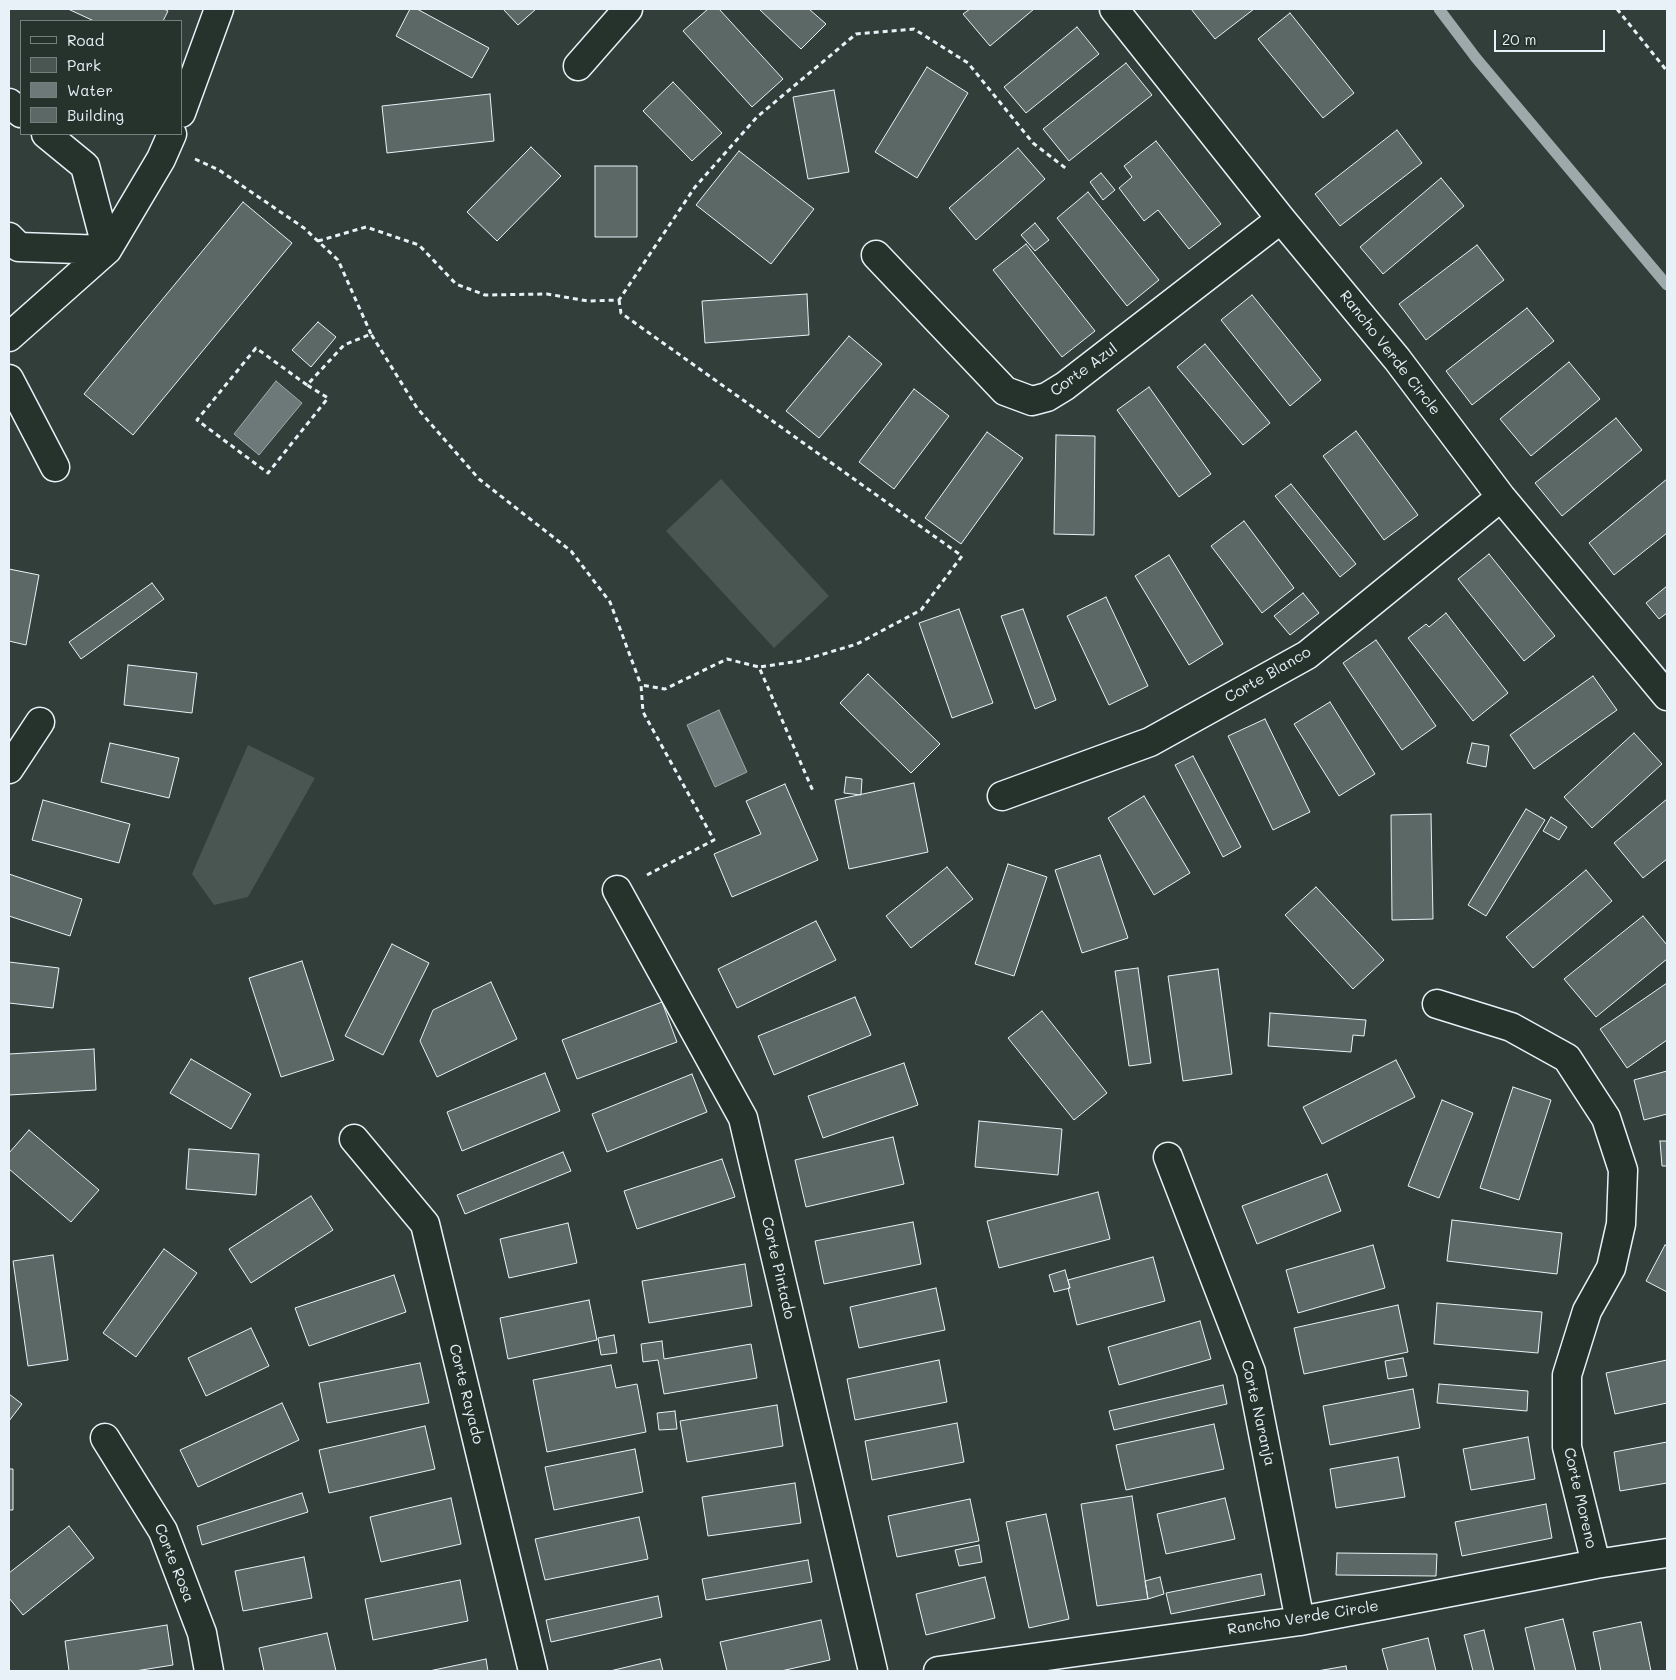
<!DOCTYPE html>
<style>
body{margin:0}
#map{position:relative;width:1676px;height:1680px;overflow:hidden;background:#323e39;font-family:Mali,sans-serif}
canvas{display:block}
.frame{position:absolute;inset:0;border:10px solid #e8f1f8;pointer-events:none}
.legend{position:absolute;left:20px;top:20px;width:162px;height:115px;box-sizing:border-box;background:#26332d;border:1px solid #747f7e;margin:0;padding:6px 9px;list-style:none;font-size:15px;color:#e8f1f8}
.legend li{display:flex;align-items:center;gap:10px;height:25px}
.legend b{width:25px;border:1px solid #747f7e}
.scale{position:absolute;left:1494px;top:30px;width:111px;height:22px;box-sizing:border-box;border:2px solid #e8f1f8;border-top:0;padding-left:6px;font-size:15px;line-height:18px;white-space:nowrap;color:#e8f1f8;-webkit-text-stroke:4px #26332d;paint-order:stroke}
</style>
<div id="map">
<canvas width="1676" height="1680"></canvas>
<div class="frame"></div>
<ul class="legend">
<li><b style="height:6px;background:#26332d"></b>Road</li>
<li><b style="height:14px;background:#495651"></b>Park</li>
<li><b style="height:14px;background:#6d7978"></b>Water</li>
<li><b style="height:14px;background:#5c6865"></b>Building</li>
</ul>
<div class="scale">20 m</div>
</div>
<script>
const c = document.querySelector('canvas').getContext('2d');
c.lineJoin = 'round';
function paint(path, color) { c.fillStyle = color; c.fill(path, 'evenodd'); }
const toPath = rows => new Path2D(rows.map(r => 'M' + r).join(''));
function strokePath(path, color, width, dash) { c.strokeStyle = color; c.lineWidth = width; c.lineCap = dash ? 'butt' : 'round'; c.setLineDash(dash || []); c.stroke(path); }
function label(font, color, halo, rows, align = 'center') {
  c.font = font + ' Mali,sans-serif'; c.lineWidth = 4; c.setLineDash([]); c.textBaseline = 'middle'; c.strokeStyle = halo; c.fillStyle = color; for (const [text, x, y, turn = 0] of rows) {
    c.save(); c.translate(x, y); c.rotate((+turn || 0) * Math.PI / 180); c.textAlign = isNaN(turn) ? turn : align; if (halo) c.strokeText(text, 0, 0); c.fillText(text, 0, 0); c.restore();
  }
}
paint(toPath([
 [721,479,829,596,774,648,666,531],
 [248,745,315,778,248,897,214,905,192,874]
]), '#495651');
const water = toPath([
 [276,381,302,403,259,455,234,434,276,381],
 [719,710,747,772,715,787,687,725,719,710]
]);
paint(water, '#6d7978');
strokePath(water, '#9ea9ab', 1);
strokePath(toPath([
 [1439,9,1476,58,1667,285]
]), '#9ea9ab', 11);
const building = toPath([
 [68,9,164,9,168,11,163,21,94,21,68,9],
 [410,9,417,9,489,48,472,78,396,36,410,9],
 [503,9,536,9,518,25,503,9],
 [708,9,719,9,783,79,752,107,683,31,708,9],
 [759,9,809,9,826,24,801,49,759,9],
 [970,9,1034,9,990,46,963,14,970,9],
 [1191,9,1254,9,1215,39,1191,9],
 [1290,13,1354,93,1323,118,1258,39,1290,13],
 [1077,27,1099,54,1026,113,1004,87,1077,27],
 [1126,63,1152,95,1069,161,1043,129,1126,63],
 [927,67,968,93,917,178,875,152,927,67],
 [673,82,722,133,692,161,643,111,673,82],
 [834,90,849,172,808,179,793,97,834,90],
 [490,94,494,141,387,153,382,106,490,94],
 [1397,130,1422,163,1340,226,1315,194,1397,130],
 [1156,141,1221,224,1189,249,1158,210,1144,221,1119,188,1132,177,1124,166,1156,141],
 [531,147,561,176,497,241,467,212,531,147],
 [1018,148,1045,179,976,240,949,208,1018,148],
 [739,151,814,209,771,264,696,205,739,151],
 [595,166,637,166,637,237,595,237,595,166],
 [1101,173,1115,190,1103,200,1090,182,1101,173],
 [1441,178,1464,206,1383,274,1360,247,1441,178],
 [1088,192,1159,280,1127,306,1057,218,1088,192],
 [243,202,292,243,133,435,84,394,243,202],
 [1035,223,1049,240,1035,251,1021,235,1035,223],
 [1026,244,1095,331,1062,357,993,270,1026,244],
 [1477,245,1504,280,1426,340,1399,304,1477,245],
 [807,294,809,335,705,343,702,301,807,294],
 [1252,295,1321,380,1290,406,1221,320,1252,295],
 [1527,308,1554,341,1472,405,1446,371,1527,308],
 [318,322,336,337,311,367,292,350,318,322],
 [849,336,882,364,819,438,786,411,849,336],
 [1205,344,1270,423,1243,445,1177,367,1205,344],
 [1569,362,1600,399,1531,456,1500,419,1569,362],
 [1149,387,1211,474,1179,497,1117,410,1149,387],
 [914,389,949,416,894,489,859,462,914,389],
 [1616,418,1642,450,1562,516,1535,483,1616,418],
 [1356,431,1418,515,1384,540,1323,456,1356,431],
 [987,432,1023,458,961,544,925,518,987,432],
 [1056,435,1095,436,1094,535,1054,534,1056,435],
 [1667,479,1667,533,1614,575,1589,543,1667,479],
 [1291,484,1356,564,1340,577,1275,496,1291,484],
 [1244,521,1294,588,1262,613,1211,546,1244,521],
 [1489,554,1555,636,1524,661,1458,579,1489,554],
 [1169,555,1223,644,1189,665,1135,576,1169,555],
 [9,569,39,575,26,645,9,641,9,569],
 [152,583,164,599,81,659,69,642,152,583],
 [1667,586,1667,613,1659,619,1646,603,1667,586],
 [1303,593,1319,613,1290,635,1274,616,1303,593],
 [1106,597,1148,686,1109,705,1067,616,1106,597],
 [959,609,993,703,952,718,919,623,959,609],
 [1023,609,1056,700,1035,709,1001,616,1023,609],
 [1446,613,1508,693,1473,721,1408,638,1426,624,1429,627,1446,613],
 [1376,640,1436,726,1402,750,1343,663,1376,640],
 [128,665,197,673,192,713,124,705,128,665],
 [868,674,940,744,911,773,840,703,868,674],
 [1593,676,1617,710,1534,769,1510,735,1593,676],
 [1330,702,1375,774,1339,796,1294,724,1330,702],
 [1265,719,1310,812,1273,830,1228,736,1265,719],
 [1634,733,1662,764,1592,828,1564,797,1634,733],
 [110,743,179,758,169,798,101,782,110,743],
 [1472,743,1489,746,1486,767,1467,763,1472,743],
 [1193,756,1241,847,1223,857,1175,765,1193,756],
 [846,777,862,779,861,795,844,793,846,777],
 [914,783,928,852,849,869,835,800,914,783],
 [785,784,818,860,732,897,714,854,761,834,746,801,785,784],
 [1144,796,1190,873,1154,895,1108,818,1144,796],
 [1667,799,1667,859,1643,878,1614,843,1667,799],
 [43,800,130,824,119,863,32,840,43,800],
 [1526,809,1545,820,1486,916,1468,905,1526,809],
 [1431,814,1433,919,1392,920,1391,815,1431,814],
 [1551,817,1567,827,1559,840,1543,831,1551,817],
 [1100,855,1128,938,1082,953,1055,870,1100,855],
 [1008,864,1047,877,1014,976,975,964,1008,864],
 [947,867,973,899,911,948,886,916,947,867],
 [1586,870,1612,901,1533,968,1506,937,1586,870],
 [9,874,82,899,70,936,9,916,9,874],
 [1316,887,1384,960,1353,989,1285,915,1316,887],
 [1643,916,1667,945,1667,959,1596,1017,1564,979,1643,916],
 [816,921,836,960,737,1008,718,969,816,921],
 [392,944,429,963,383,1055,345,1036,392,944],
 [302,961,334,1060,281,1077,249,978,302,961],
 [9,962,59,968,53,1008,9,1003,9,962],
 [1138,968,1151,1063,1129,1066,1115,971,1138,968],
 [1218,969,1232,1074,1183,1081,1168,976,1218,969],
 [491,982,517,1039,437,1077,420,1041,433,1010,491,982],
 [1667,983,1667,1040,1627,1068,1600,1029,1667,983],
 [855,997,871,1035,774,1075,758,1036,855,997],
 [662,1002,677,1042,577,1079,562,1040,662,1002],
 [1042,1011,1107,1093,1074,1120,1008,1038,1042,1011],
 [1270,1013,1366,1020,1364,1036,1353,1035,1351,1052,1268,1046,1270,1013],
 [94,1049,96,1090,9,1095,9,1054,94,1049],
 [191,1059,251,1094,231,1129,170,1093,191,1059],
 [1396,1060,1415,1097,1322,1144,1303,1107,1396,1060],
 [904,1063,918,1105,823,1138,808,1096,904,1063],
 [1667,1071,1667,1114,1644,1120,1634,1080,1667,1071],
 [545,1073,560,1111,462,1151,447,1112,545,1073],
 [692,1074,707,1112,607,1152,592,1114,692,1074],
 [1513,1087,1551,1100,1519,1200,1480,1188,1513,1087],
 [1442,1100,1473,1113,1439,1198,1408,1186,1442,1100],
 [979,1121,1062,1129,1058,1175,975,1167,979,1121],
 [29,1130,99,1190,71,1222,9,1169,9,1153,29,1130],
 [893,1137,904,1184,806,1207,795,1160,893,1137],
 [1660,1141,1667,1141,1667,1166,1662,1166,1660,1141],
 [189,1149,259,1154,256,1195,186,1189,189,1149],
 [563,1152,571,1171,465,1214,457,1195,563,1152],
 [722,1159,735,1197,637,1229,624,1191,722,1159],
 [1327,1174,1341,1211,1257,1244,1242,1206,1327,1174],
 [1098,1192,1110,1239,999,1268,987,1221,1098,1192],
 [311,1196,333,1230,251,1283,229,1249,311,1196],
 [1452,1220,1562,1233,1557,1274,1447,1261,1452,1220],
 [913,1222,921,1264,824,1284,815,1241,913,1222],
 [568,1223,577,1263,509,1278,500,1239,568,1223],
 [1373,1245,1385,1288,1298,1313,1286,1270,1373,1245],
 [1665,1245,1667,1246,1667,1292,1646,1281,1665,1245],
 [164,1249,197,1273,136,1357,103,1333,164,1249],
 [53,1255,68,1360,28,1366,13,1261,53,1255],
 [1153,1257,1165,1301,1077,1325,1068,1288,1070,1288,1068,1280,1153,1257],
 [745,1264,752,1306,649,1323,642,1281,745,1264],
 [1065,1270,1070,1288,1054,1292,1049,1275,1065,1270],
 [394,1275,406,1312,309,1346,295,1308,394,1275],
 [936,1288,945,1330,859,1348,850,1307,936,1288],
 [589,1300,597,1340,508,1359,500,1318,589,1300],
 [1437,1303,1542,1312,1538,1353,1434,1344,1437,1303],
 [1398,1305,1408,1352,1304,1374,1294,1328,1398,1305],
 [1200,1321,1211,1359,1119,1385,1108,1347,1200,1321],
 [251,1328,269,1366,206,1396,188,1358,251,1328],
 [614,1335,617,1353,601,1355,598,1338,614,1335],
 [662,1341,664,1359,751,1344,757,1378,664,1394,658,1360,643,1362,641,1344,662,1341],
 [1403,1358,1407,1376,1388,1379,1385,1361,1403,1358],
 [939,1360,947,1402,855,1420,847,1379,939,1360],
 [1667,1360,1667,1403,1615,1414,1606,1373,1667,1360],
 [420,1363,429,1403,327,1423,319,1383,420,1363],
 [611,1365,616,1388,637,1384,646,1432,547,1452,533,1380,611,1365],
 [1439,1384,1528,1391,1527,1411,1437,1403,1439,1384],
 [1223,1385,1227,1404,1114,1430,1109,1411,1223,1385],
 [1413,1389,1420,1428,1330,1445,1323,1406,1413,1389],
 [9,1394,22,1404,9,1421,9,1394],
 [282,1403,299,1440,198,1487,180,1450,282,1403],
 [777,1405,783,1446,687,1462,680,1421,777,1405],
 [675,1411,677,1429,659,1430,657,1413,675,1411],
 [957,1423,964,1462,872,1480,865,1441,957,1423],
 [1214,1424,1224,1469,1126,1490,1116,1445,1214,1424],
 [425,1426,435,1469,329,1493,319,1450,425,1426],
 [1528,1437,1535,1479,1471,1490,1463,1449,1528,1437],
 [1667,1442,1667,1483,1620,1491,1614,1452,1667,1442],
 [635,1449,643,1492,554,1510,545,1467,635,1449],
 [1398,1457,1405,1497,1336,1508,1330,1469,1398,1457],
 [9,1469,13,1469,13,1510,9,1510,9,1469],
 [795,1483,801,1523,708,1536,702,1497,795,1483],
 [302,1493,308,1512,202,1545,197,1526,302,1493],
 [1132,1496,1148,1599,1097,1606,1081,1504,1132,1496],
 [451,1498,461,1544,381,1562,370,1517,451,1498],
 [1225,1498,1235,1539,1166,1554,1157,1514,1225,1498],
 [970,1499,979,1541,897,1557,888,1516,970,1499],
 [1546,1504,1552,1538,1462,1556,1455,1522,1546,1504],
 [1046,1514,1069,1619,1029,1628,1006,1522,1046,1514],
 [639,1517,648,1559,545,1580,535,1539,639,1517],
 [69,1526,94,1558,23,1615,9,1598,9,1573,69,1526],
 [979,1545,982,1562,959,1566,955,1550,979,1545],
 [1337,1553,1437,1554,1436,1576,1336,1575,1337,1553],
 [304,1557,312,1598,243,1611,235,1571,304,1557],
 [808,1560,812,1582,706,1600,702,1579,808,1560],
 [1261,1574,1265,1595,1171,1614,1166,1593,1261,1574],
 [985,1577,995,1618,926,1635,916,1594,985,1577],
 [1160,1577,1164,1594,1148,1599,1145,1581,1160,1577],
 [460,1580,468,1621,373,1640,365,1599,460,1580],
 [658,1596,662,1617,551,1642,546,1620,658,1596],
 [1563,1619,1576,1671,1535,1671,1525,1628,1563,1619],
 [821,1620,830,1660,781,1671,727,1671,720,1642,821,1620],
 [1641,1622,1651,1671,1601,1671,1593,1632,1641,1622],
 [167,1625,173,1665,135,1671,69,1671,65,1641,167,1625],
 [1484,1630,1494,1671,1473,1671,1464,1635,1484,1630],
 [327,1633,336,1671,264,1671,259,1648,327,1633],
 [1428,1638,1436,1671,1388,1671,1382,1649,1428,1638],
 [486,1659,488,1671,429,1671,486,1659],
 [660,1659,663,1671,610,1671,660,1659],
 [1346,1666,1347,1671,1317,1671,1346,1666]
]);
paint(building, '#5c6865');
strokePath(building, '#e8f1f8', 1);
const minor = toPath([
 [1114,9,1281,219,1397,359,1501,497,1667,696],
 [578,66,628,9],
 [9,103,21,113],
 [181,113,219,9],
 [9,237,19,247,107,250,85,166,46,134],
 [876,255,1005,391,1032,401,1047,397,1065,386,1281,219],
 [9,337,107,250,161,159,172,134],
 [9,379,55,467],
 [9,769,40,722],
 [1002,796,1150,742,1307,655,1501,497],
 [617,890,743,1118,873,1671],
 [1437,1004,1511,1027,1567,1058,1606,1118,1623,1170,1621,1224,1611,1268,1587,1311,1567,1375,1567,1447,1596,1564],
 [354,1139,425,1224,533,1671],
 [1168,1157,1251,1372,1300,1621],
 [105,1438,163,1531,202,1633,209,1671],
 [938,1671,1300,1621,1596,1564,1667,1553]
]);
strokePath(minor, '#e8f1f8', 31);
strokePath(toPath([
 [1617,9,1667,71],
 [195,159,219,170,304,228,338,260,371,334],
 [318,241,366,227,419,245,456,284,485,295,547,294,588,301,619,300,695,187,757,117,856,34,914,29,968,63,1033,143,1068,170],
 [619,300,621,313,962,556,921,610,857,644,800,661,759,667],
 [307,385,256,348,197,420,268,473,328,398,307,385,344,345,371,334,417,408,479,479,571,551,610,602,641,685],
 [647,875,714,840,643,712,641,685,665,689,727,659,759,667,813,791]
]), '#e8f1f8', 3, [5, 4]);
strokePath(minor, '#26332d', 28);
label('15px', '#e8f1f8', '#26332d', [
 ["Rancho Verde Circle",1390,353,52],
 ["Corte Azul",1084,370,-36],
 ["Corte Blanco",1268,675,-30],
 ["Corte Pintado",778,1268,77],
 ["Corte Rayado",466,1394,76],
 ["Corte Naranja",1258,1413,77],
 ["Corte Moreno",1580,1498,77],
 ["Corte Rosa",174,1563,68],
 ["Rancho Verde Circle",1303,1618,-9]
]);
</script>
